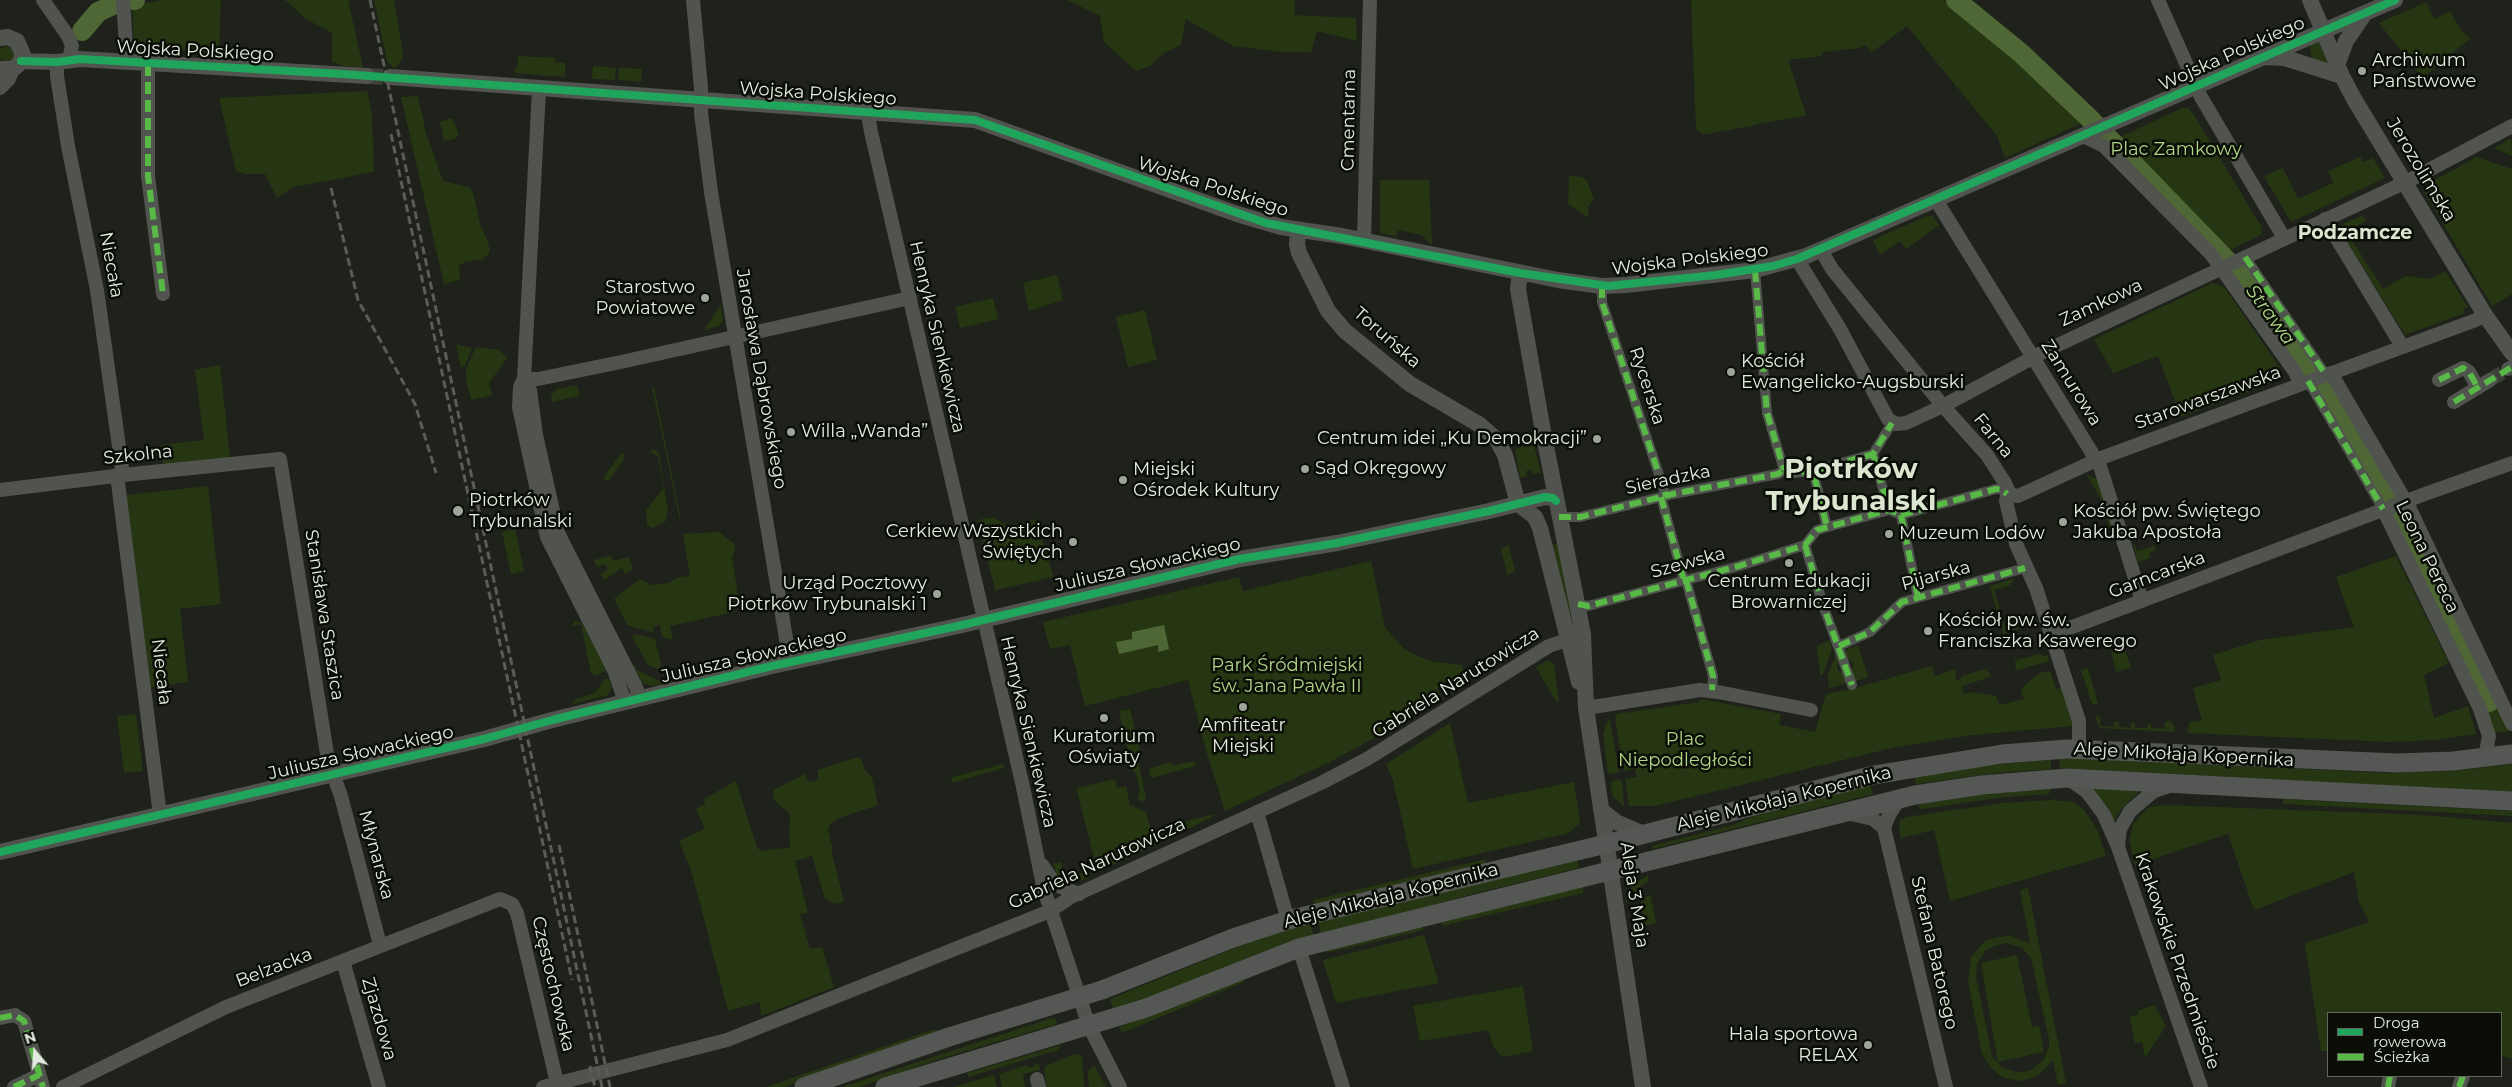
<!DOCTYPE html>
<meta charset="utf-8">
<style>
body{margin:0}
#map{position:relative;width:2512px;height:1087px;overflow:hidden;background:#1e221a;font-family:Montserrat,sans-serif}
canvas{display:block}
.legend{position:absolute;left:2327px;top:1012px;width:175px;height:65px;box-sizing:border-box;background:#0a0e07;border:1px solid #62665e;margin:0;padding:6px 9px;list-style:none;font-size:15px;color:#e5ebe0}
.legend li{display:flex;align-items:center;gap:10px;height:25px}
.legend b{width:25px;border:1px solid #62665e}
.north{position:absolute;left:10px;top:1027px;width:50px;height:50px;-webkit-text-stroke:4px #0a0e07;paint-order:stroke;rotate:342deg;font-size:14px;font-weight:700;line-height:20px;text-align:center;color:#e5ebe0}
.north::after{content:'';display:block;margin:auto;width:18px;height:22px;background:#e5ebe0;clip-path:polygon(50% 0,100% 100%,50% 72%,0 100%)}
</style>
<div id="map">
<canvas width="2512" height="1087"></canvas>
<ul class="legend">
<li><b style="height:6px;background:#20a55d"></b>Droga rowerowa</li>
<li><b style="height:6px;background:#58b947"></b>Ścieżka</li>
</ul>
<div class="north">N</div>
</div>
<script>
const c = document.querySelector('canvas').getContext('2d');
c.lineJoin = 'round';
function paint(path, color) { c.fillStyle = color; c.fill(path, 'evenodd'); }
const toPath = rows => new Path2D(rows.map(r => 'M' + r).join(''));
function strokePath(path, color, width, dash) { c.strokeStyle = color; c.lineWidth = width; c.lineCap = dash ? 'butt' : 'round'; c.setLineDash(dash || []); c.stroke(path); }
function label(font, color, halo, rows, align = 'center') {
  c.font = font + ' Montserrat,sans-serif'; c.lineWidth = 5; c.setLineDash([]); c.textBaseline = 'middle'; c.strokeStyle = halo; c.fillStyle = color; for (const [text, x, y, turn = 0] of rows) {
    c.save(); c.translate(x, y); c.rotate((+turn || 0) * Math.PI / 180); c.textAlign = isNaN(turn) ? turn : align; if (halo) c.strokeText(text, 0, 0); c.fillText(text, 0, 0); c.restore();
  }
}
paint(toPath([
 [162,0,221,0,219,53,134,48,132,6],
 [285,0,348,0,363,67,343,66,332,62,332,33,306,19],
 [374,0,394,0,403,53,402,60,394,69,387,61],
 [1067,0,1295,0,1294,15,1356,18,1357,41,1317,31,1311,52,1282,52,1233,46,1186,19,1181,45,1164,53,1150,66,1136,71,1104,42,1100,16],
 [1691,0,1944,0,2014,51,2083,115,2080,124,2005,158,1997,136,1907,26,1872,52,1865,45,1860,48,1822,52,1822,56,1788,60,1806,115,1703,135,1696,129],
 [2426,2,2434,19,2450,11,2462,32,2471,38,2422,78,2379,23],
 [2319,42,2327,61,2326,63,2312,61,2310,44],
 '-1 54a8 8 0 1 1 16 0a8 8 0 1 1-16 0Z',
 [518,56,555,58,555,62,565,63,565,77,515,73,514,69,518,66],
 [593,66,616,68,615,80,592,79],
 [619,68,642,69,641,82,618,80],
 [367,91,372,113,374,172,294,187,277,198,265,174,246,174,236,171,219,98],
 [418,96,426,133,443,181,469,187,473,192,480,224,488,242,490,252,482,260,466,261,459,266,460,280,444,284,401,97],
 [2182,108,2188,108,2194,115,2261,226,2262,234,2228,251,2116,139],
 [452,118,459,134,455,139,444,141,440,122],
 [2511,138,2512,156,2494,148],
 [2360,157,2364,162,2373,158,2385,178,2291,222,2264,176,2283,168,2298,199,2333,183,2328,171],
 [2477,157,2512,169,2512,294,2492,306,2423,190,2427,184],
 [1569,176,1582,177,1587,181,1594,199,1588,207,1589,218,1568,204],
 [1380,180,1429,180,1432,244,1429,243,1422,235,1398,230,1396,236,1380,233],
 [2363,215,2366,221,2346,231,2383,289,2406,276,2430,279,2445,271,2468,307,2463,309,2465,313,2405,335,2340,230,2341,225],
 [1927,216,1933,216,1939,225,1906,249,1900,241,1880,255,1873,240],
 [1057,275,1063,300,1029,311,1023,283],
 [2213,283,2225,288,2280,368,2282,379,2181,417,2158,356,2113,373,2094,339],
 [993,298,998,319,960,328,955,307],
 [721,305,723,320,719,326,704,330],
 [1145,310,1157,360,1128,367,1116,317],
 [456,344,472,348,464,367,461,367],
 [476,347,499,350,507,358,489,383,492,395,471,400,466,378,466,369],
 [220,365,230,457,163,466,161,445,204,440,195,370],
 [577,385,580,396,552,402,551,396,556,389],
 [654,387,680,514,680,520,652,388],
 [1531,444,1534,446,1541,473,1533,474,1532,470,1526,471,1527,476,1520,478,1515,449],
 [654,449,659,453,668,512,665,522,653,528,647,525,646,510,664,488,658,457,650,451],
 [622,452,625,457,609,481,605,480,604,477],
 [2086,474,2099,480,2113,526,2109,527,2102,501],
 [208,486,221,604,180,609,188,682,151,687,126,495],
 [2406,511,2511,731,2494,733,2391,518,2395,516,2485,704,2493,701,2415,540,2403,513],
 [993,517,1007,526,1035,519,1054,577,995,590,978,520],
 [515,529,524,571,511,574,502,532],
 [719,532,734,544,735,549,732,558,739,602,733,604,734,612,670,626,673,640,662,637,660,625,653,627,654,633,627,625,614,599,640,579,651,585,669,583,679,577,690,576,683,534],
 [1558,543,1574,613,1567,615,1552,545],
 [2134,543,2137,551,2153,546,2152,543,2156,550,2149,553,2150,558,2138,562,2133,544],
 [1509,546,1515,572,1507,574,1501,548],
 [611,556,613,561,629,557,633,569,625,574,622,568,604,580,601,574,608,569,605,564,597,567,594,560],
 [2396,556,2449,663,2424,675,2434,718,2468,706,2476,734,2436,740,2391,742,2187,733,2190,722,2202,721,2193,688,2221,680,2213,655,2260,640,2354,627,2336,577],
 [1371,561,1385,627,1402,647,1417,656,1435,662,1462,665,1464,674,1437,688,1441,696,1385,732,1332,761,1225,811,1205,747,1188,680,1085,706,1070,645,1050,649,1043,622,1239,577,1243,591],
 [2015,578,2009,586,1994,590,2006,630,2018,627,2019,629,2003,634,1990,586],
 [575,621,582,623,607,670,596,676,591,673,581,624,572,626],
 [634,634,655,639,662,668,661,671,647,664,632,636],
 [1830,640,1832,649,1823,674,1820,675,1817,646],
 [1858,645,1868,677,1854,682,1851,673,1854,663,1845,657,1844,651],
 [2124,647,2131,668,2116,672,2111,652],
 [1836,654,1838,660,1837,669,1845,675,1848,683,1829,688,1828,674],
 [2040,654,2043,656,2048,655,2049,661,2018,670,2015,669,2016,663,2013,661],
 [1548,660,1554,664,1559,703,1556,701,1536,667],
 [634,665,637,670,665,684,652,686,643,683,632,666],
 [1932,666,1935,676,1955,669,1956,681,1961,679,1962,676,1989,668,1987,671,1990,673,1990,677,1962,686,1964,694,1973,692,1996,696,1999,705,2024,699,2021,691,2023,687,2040,673,2050,671,2056,689,2061,688,2073,719,2072,726,1973,735,1896,747,1655,806,1629,806,1625,779,1637,777,1635,769,1624,771,1615,718,1617,714,1699,702,1701,699,1781,714,1779,725,1815,732,1826,694,1852,689],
 [2088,668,2098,704,2092,704,2081,670],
 [609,678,612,688,608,695,573,704,575,699,595,693,604,680],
 [1130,709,1141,754,1137,755,1146,798,1142,802,1137,798,1140,792,1136,773,1132,770,1119,711],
 [136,714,143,771,124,773,117,716],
 [2095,715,2100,717,2100,726,2114,727,2114,722,2119,722,2119,727,2131,728,2131,723,2135,723,2135,728,2147,728,2148,724,2151,724,2151,728,2165,729,2165,722,2169,721,2174,725,2175,732,2099,728],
 [1610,719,1619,772,1610,774,1608,773,1603,734,1606,723],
 [1450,723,1468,803,1574,782,1580,823,1569,833,1413,869,1393,780,1386,764],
 [858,757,861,758,865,770,872,777,878,805,839,818,830,824,828,830,832,846,832,853,844,902,835,904,825,899,812,856,795,861,808,913,800,914,810,949,822,947,834,987,761,1016,760,1002,728,1011,692,873,679,841,705,829,696,809,705,804,704,799,736,781,757,848,762,851,791,847,789,839,790,814,774,800,773,790,805,774,808,782,815,781,818,778,818,770],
 [2059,759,2094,759,2384,773,2456,771,2512,764,2512,792,2060,768],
 [2051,760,2051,769,1997,773,1916,784,1914,776,1977,766],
 [1194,761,1196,766,1151,778,1149,769,1171,762,1173,766],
 [1003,764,1004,768,951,783,952,777],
 [1115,779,1117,788,1126,786,1130,805,1146,812,1156,845,1098,872,1076,788],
 [1618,779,1622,782,1624,806,1613,797,1610,782],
 [1870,785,1873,794,1653,849,1652,846,1733,825,1765,811],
 [2090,788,2141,790,2122,808,2114,821],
 [2051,789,2049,794,2005,797,1921,809,1919,807,1919,804,1985,794],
 [2283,799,2512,811,2512,816,2283,804],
 [2052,800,2073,802,2084,810,2097,829,2106,856,1950,901,1934,830,1901,838,1899,829,1900,820,1906,817,2003,803],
 [2165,805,2425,815,2512,823,2512,1059,2501,1056,2501,1013,2328,1013,2328,1051,2321,1051,2305,943,2369,922,2359,902,2354,872,2254,910,2228,834,2135,865,2129,840,2133,824,2149,807],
 [1219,813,1165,841,1162,831,1164,827],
 [1577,858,1579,868,1472,894,1321,936,1318,920],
 [1487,859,1484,864,1314,906,1313,900],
 [1061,862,1065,877,1083,873,1089,874,1090,877,1077,882,1066,881,1057,875,1053,864],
 [1648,875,1648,881,1637,891,1632,900,1626,902,1628,892,1635,883],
 [1583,887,1583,893,1442,926,1441,920],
 [2028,888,2066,1083,2058,1085,2053,1060,2036,1077,2020,1081,2004,1078,1991,1068,1982,1054,1968,980,1971,957,1986,940,2009,935,2030,944,2020,890],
 [2006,943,2021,947,2031,958,2049,1039,2049,1047,2043,1061,2031,1070,2024,1072,2016,1072,2002,1067,1992,1056,1976,977,1977,964,1985,951,1992,947],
 [1650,894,1656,923,1643,926,1641,902],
 [1310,921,1314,937,1114,1011,1110,999,1254,940],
 [1422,925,1424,930,1326,953,1325,948],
 [1424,935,1439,983,1336,1003,1323,960],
 [2017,955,2032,1027,2039,1026,2044,1052,1998,1062,1981,963],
 [1242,977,1244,982,1122,1033,1119,1027],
 [1523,986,1533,1051,1502,1057,1493,1046,1488,1030,1420,1041,1413,1006],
 [2154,1005,2166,1026,2145,1058,2142,1042,2135,1043,2130,1016,2138,1015,2138,1011],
 [1055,1017,1057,1024,939,1059,860,1087,842,1087],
 [932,1030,941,1030,784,1087,766,1087],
 [1061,1045,1058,1050,968,1077,967,1073],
 [1075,1054,1082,1056,1084,1087,1047,1087,1044,1071,1046,1066],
 [1034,1063,1039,1065,1040,1070,1023,1074,1025,1087,1002,1087,999,1074,1027,1065,1028,1068,1035,1066],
 [1094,1065,1106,1087,1089,1087,1088,1072],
 [994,1075,997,1087,953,1087,970,1082]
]), '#263613');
paint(toPath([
 [1164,625,1169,649,1158,652,1158,645,1119,654,1116,642,1132,639,1132,632]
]), '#4f6735');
strokePath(toPath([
 [133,0,135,0],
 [1956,0,2022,54,2088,117,2239,273,2330,397,2387,494,2489,702],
 [82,31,98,12,113,5]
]), '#4f6735', 20);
strokePath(toPath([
 [2490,380,2508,369]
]), '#3c4038', 14, [14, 7]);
strokePath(toPath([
 [367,76,390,77]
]), '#3c4038', 16, [16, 8]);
strokePath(toPath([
 [2245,257,2326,375],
 [1755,270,1767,413,1784,470],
 [1602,286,1602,302,1666,496],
 [2308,381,2383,509],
 [1873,454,1889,510],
 [1784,470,1793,473,1813,471,1827,527],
 [1813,471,1873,454,1892,423],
 [1661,497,1684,581],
 [1901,515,1996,489,2001,489,2007,494],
 [1901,515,1918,597],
 [1559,517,1580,517,1673,494,1778,474,1784,470],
 [1805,545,1823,605,1852,685],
 [1805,545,1817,530,1889,510,1901,515],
 [1686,580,1713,676,1712,690],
 [1578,604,1588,606,1739,566,1805,545],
 [1839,646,1870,632,1902,602,2025,568]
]), '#51544e', 10);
strokePath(toPath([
 [43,0,68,36,72,46,70,55],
 [123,0,127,62],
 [693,0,701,88,701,113,711,192,790,662],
 [2158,0,2201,97,2284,238],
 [57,62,57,76,68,146,97,290,123,475],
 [148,64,148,176,163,294],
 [0,88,9,79,13,69],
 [539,89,524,379,520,387,519,407,547,537,614,670,625,702],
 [873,113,869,120,871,132,1023,787,1044,890,1089,1026,1120,1087],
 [2083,136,2104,146,2211,254,2295,372,2301,384],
 [1936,200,2100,466,2142,601],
 [2325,219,2402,346],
 [1364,241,1370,0],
 [1797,259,1840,329,1888,419,1896,424,1906,423,1943,406,1832,269,1821,250],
 [2508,369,2512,367],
 [2331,373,2409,507,2512,724],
 [524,379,538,379,621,362,910,298],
 [524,379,530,390,536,435,558,533,636,687,640,699],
 [2439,380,2463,368,2469,372,2478,388],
 [2454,402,2490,380],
 [117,475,160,815],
 [0,490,123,475,280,459,328,760,341,796,380,945],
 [2007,494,2018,496,2101,458,2476,320,2485,315],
 [2383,509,2480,709,2489,736,2485,758],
 [2051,635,2425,494,2512,463],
 [1586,708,1700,690,1718,692,1811,710],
 [2079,749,2079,721,2036,588,2016,544,2006,501,2008,490,2005,483,1987,455,1943,406,2045,351,2406,182,2512,126],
 [2067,778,2086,791,2094,801,2104,815,2118,847,2201,1087],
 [1900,798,1889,815,1884,828,1946,1087],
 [1257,812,1288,920],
 [1846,813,1873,819,1884,828],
 [2118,846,2120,829,2130,811,2154,791,2169,786],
 [1042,865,1056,885,1079,894],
 [1299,948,1343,1087],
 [343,961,379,1087],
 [0,1018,15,1015,24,1021,43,1087],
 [1037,1079,1039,1087],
 [14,1087,39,1075],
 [63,1087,226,1007,500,899,512,904,517,913,557,1083],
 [543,1087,727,1040,1050,911,1071,897,1321,783,1367,759,1549,646,1578,636],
 [2388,1087,2390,1076],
 [2459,1087,2463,1076]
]), '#51544e', 14);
strokePath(toPath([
 [2310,0,2342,76,2354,99,2485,315,2512,353],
 [0,38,8,37,17,41,23,55,19,64,13,69,0,69],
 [2265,57,2285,58,2342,76],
 [21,61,57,62,80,59,367,76],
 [2337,65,2346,41,2365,13],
 [390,77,975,120,1237,214,1281,227,1342,236,1558,280,1602,286,1626,285,1755,270,1806,256,2395,0],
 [1298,230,1297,244,1299,253,1328,311,1345,331,1410,384,1480,425,1497,440,1505,455,1518,504,1535,517,1540,528,1579,682],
 [1520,273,1518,289,1542,426,1583,634,1586,708,1643,1087],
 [1601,810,1616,822,1644,834],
 [0,852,484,739,552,720,772,666,958,626,1240,559,1337,543,1489,511,1545,497,1553,498,1556,501]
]), '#51544e', 16);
strokePath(toPath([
 [804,1087,952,1036,1102,990,1233,938,1288,920,1606,844,1874,775,2002,754,2067,749,2397,763,2453,761,2512,754],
 [885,1087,1146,1008,1299,948,1915,795,1982,785,2067,778,2512,801]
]), '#555755', 19);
strokePath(toPath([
 [370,0,602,1087],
 [391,134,572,980],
 [331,188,358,300,415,404,436,473],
 [559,845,610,1087],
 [590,1066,595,1087]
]), '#5a5d56', 3, [8, 4]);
strokePath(toPath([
 [148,64,148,176,163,294],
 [2245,257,2326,375],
 [1755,270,1767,413,1784,470],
 [1602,286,1602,302,1666,496],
 [2439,380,2463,368,2469,372,2478,388],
 [2308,381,2383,509],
 [2454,402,2512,367],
 [1873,454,1889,510],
 [1784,470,1793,473,1813,471,1827,527],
 [1813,471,1873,454,1892,423],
 [1661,497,1684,581],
 [1901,515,1996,489,2001,489,2007,494],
 [1901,515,1918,597],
 [1559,517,1580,517,1673,494,1778,474,1784,470],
 [1805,545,1823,605,1852,685],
 [1805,545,1817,530,1889,510,1901,515],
 [1686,580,1713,676,1712,690],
 [1578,604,1588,606,1739,566,1805,545],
 [1839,646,1870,632,1902,602,2025,568],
 [0,1018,15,1015,24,1021,43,1087],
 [14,1087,39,1075],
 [2388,1087,2390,1076],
 [2459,1087,2463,1076]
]), '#58b947', 6, [12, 6]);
strokePath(toPath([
 [21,61,57,62,80,59,342,74,975,120,1266,223,1520,273,1608,286,1716,275,1773,266,1797,259,2395,0],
 [0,852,484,739,552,720,772,666,958,626,1240,559,1337,543,1489,511,1545,497,1553,498,1556,501]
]), '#20a55d', 8);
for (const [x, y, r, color] of [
 [2362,71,5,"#9fa59b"],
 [705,298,5,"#9fa59b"],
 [1731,372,5,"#9fa59b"],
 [791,432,5,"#9fa59b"],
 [1597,439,5,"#9fa59b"],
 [1305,469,5,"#9fa59b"],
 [1123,480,5,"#9fa59b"],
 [458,511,6,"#9fa59b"],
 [2063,522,5,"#9fa59b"],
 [1889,534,5,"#9fa59b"],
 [1073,542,5,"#9fa59b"],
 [1789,563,5,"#9fa59b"],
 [937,594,5,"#9fa59b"],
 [1928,631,5,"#9fa59b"],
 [1243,707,5,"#9fa59b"],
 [1104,718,5,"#9fa59b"],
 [1868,1045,5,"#9fa59b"]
]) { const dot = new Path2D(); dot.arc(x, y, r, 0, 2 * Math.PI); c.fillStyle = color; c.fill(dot); strokePath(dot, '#0a0e07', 2); }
label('18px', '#e5ebe0', '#0a0e07', [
 ["Wojska Polskiego",195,51,3],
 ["Wojska Polskiego",2232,54,-24],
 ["Wojska Polskiego",818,94,4],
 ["Cmentarna",1349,120,-89],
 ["Jerozolimska",2421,170,59],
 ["Wojska Polskiego",1213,187,18],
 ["Wojska Polskiego",1690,260,-7],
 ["Niecała",111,265,80],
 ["Zamkowa",2101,303,-25],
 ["Henryka Sienkiewicza",937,337,77],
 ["Toruńska",1387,338,41],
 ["Jarosława Dąbrowskiego",761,379,80],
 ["Zamurowa",2071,383,58],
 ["Rycerska",1647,386,72],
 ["Starowarszawska",2208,398,-20],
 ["Farna",1993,436,51],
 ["Szkolna",138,455,-6],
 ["Sieradzka",1668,480,-12],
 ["Leona Pereca",2427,557,64],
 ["Szewska",1688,563,-15],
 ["Juliusza Słowackiego",1148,565,-13],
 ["Garncarska",2157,575,-21],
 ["Pijarska",1936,576,-15],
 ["Stanisława Staszica",324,615,81],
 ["Juliusza Słowackiego",754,656,-13],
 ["Niecała",161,672,83],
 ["Gabriela Narutowicza",1456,683,-32],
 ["Henryka Sienkiewicza",1028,732,77],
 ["Juliusza Słowackiego",361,753,-13],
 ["Aleje Mikołaja Kopernika",2184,755,3],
 ["Aleje Mikołaja Kopernika",1784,799,-14],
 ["Młynarska",376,855,75],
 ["Gabriela Narutowicza",1097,864,-25],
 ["Aleja 3 Maja",1634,895,81],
 ["Aleje Mikołaja Kopernika",1391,896,-14],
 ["Stefana Batorego",1934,953,77],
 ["Krakowskie Przedmieście",2177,961,71],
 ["Belzacka",274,968,-21],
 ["Częstochowska",553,984,77],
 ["Zjazdowa",379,1019,74]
]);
label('18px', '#e5ebe0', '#0a0e07', [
 ["Archiwum",2372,61],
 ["Państwowe",2372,82],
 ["Starostwo",695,288,"right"],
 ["Powiatowe",695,309,"right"],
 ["Kościół",1741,362],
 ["Ewangelicko-Augsburski",1741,383],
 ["Willa „Wanda”",801,432],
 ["Centrum idei „Ku Demokracji”",1587,439,"right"],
 ["Sąd Okręgowy",1315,469],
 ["Miejski",1133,470],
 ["Ośrodek Kultury",1133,491],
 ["Piotrków",469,501],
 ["Trybunalski",469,522],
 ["Kościół pw. Świętego",2073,512],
 ["Jakuba Apostoła",2073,533],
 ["Cerkiew Wszystkich",1063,532,"right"],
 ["Świętych",1063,553,"right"],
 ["Muzeum Lodów",1899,534],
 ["Centrum Edukacji",1789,582,"center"],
 ["Browarniczej",1789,603,"center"],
 ["Urząd Pocztowy",927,584,"right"],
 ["Piotrków Trybunalski 1",927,605,"right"],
 ["Kościół pw. św.",1938,621],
 ["Franciszka Ksawerego",1938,642],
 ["Amfiteatr",1243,726,"center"],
 ["Miejski",1243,747,"center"],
 ["Kuratorium",1104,737,"center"],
 ["Oświaty",1104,758,"center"],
 ["Hala sportowa",1858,1035,"right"],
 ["RELAX",1858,1056,"right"]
], 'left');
label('18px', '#b0d787', '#0a0e07', [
 ["Plac Zamkowy",2176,150],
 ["Park Śródmiejski",1287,666],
 ["św. Jana Pawła II",1287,687],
 ["Plac",1685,740],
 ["Niepodległości",1685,761]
]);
label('bold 19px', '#dae6d0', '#0a0e07', [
 ["Podzamcze",2355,233]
]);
label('italic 19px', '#b2d989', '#0a0e07', [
 ["Strawa",2270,315,54]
]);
label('bold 28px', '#dae6d0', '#0a0e07', [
 ["Piotrków",1851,470],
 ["Trybunalski",1851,502]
]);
</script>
